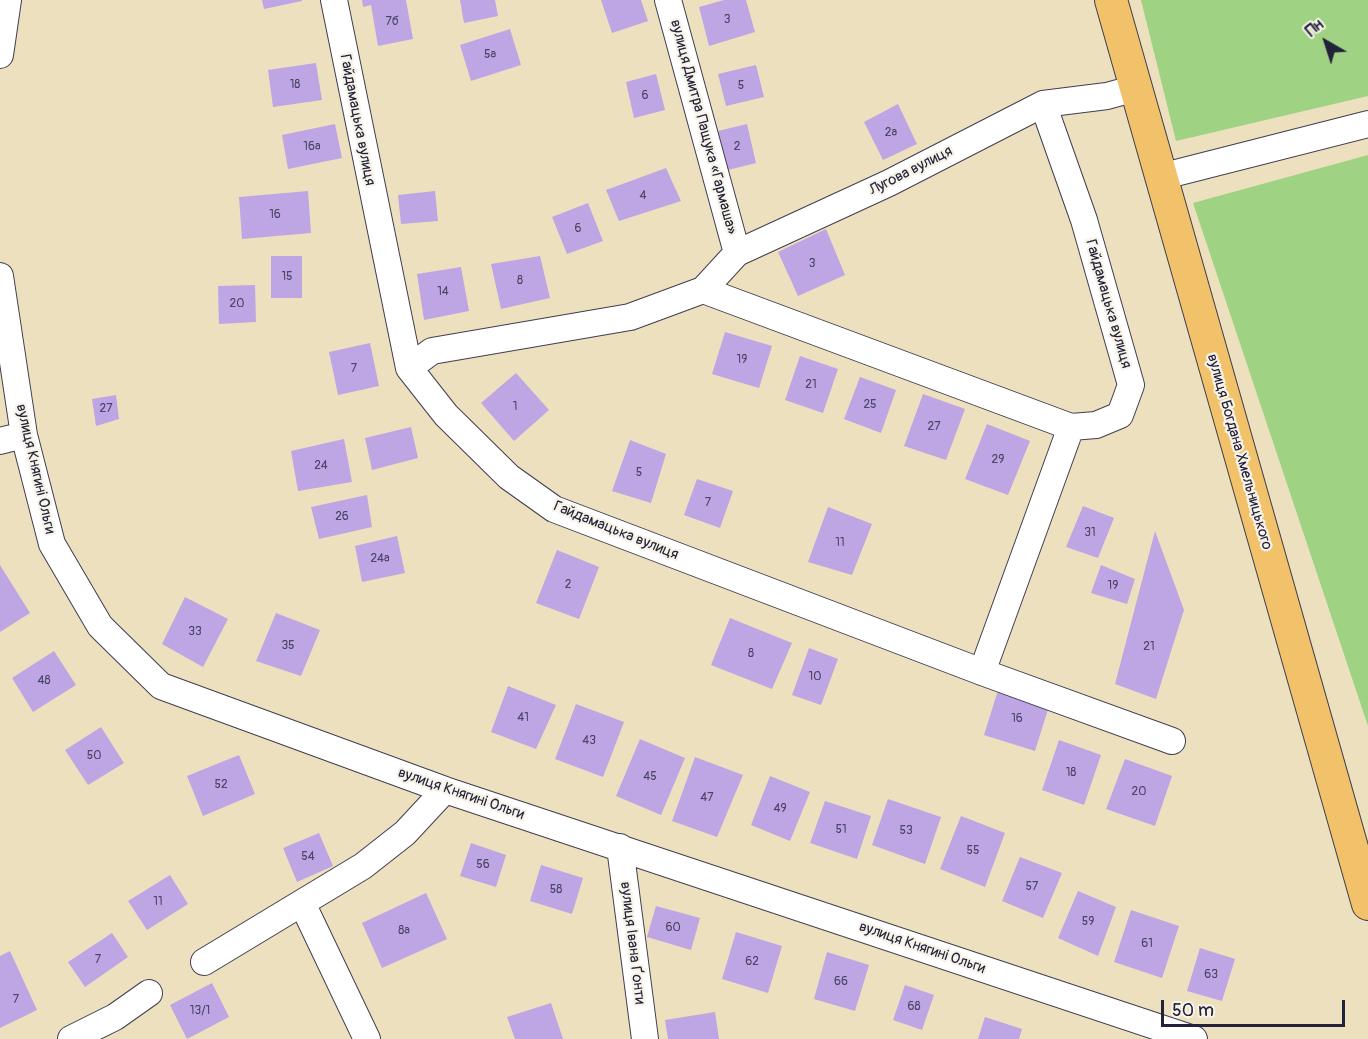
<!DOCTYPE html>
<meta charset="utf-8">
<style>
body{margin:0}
#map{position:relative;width:1368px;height:1039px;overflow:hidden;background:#ede0bf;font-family:Pangolin,sans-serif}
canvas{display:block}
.north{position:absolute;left:1296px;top:12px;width:60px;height:60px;-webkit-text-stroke:4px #f7f3e8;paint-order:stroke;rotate:321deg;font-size:16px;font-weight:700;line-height:24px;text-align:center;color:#22223b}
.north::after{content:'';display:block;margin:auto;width:21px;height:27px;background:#22223b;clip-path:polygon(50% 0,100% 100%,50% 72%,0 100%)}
.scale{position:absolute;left:1161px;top:1000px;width:184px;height:27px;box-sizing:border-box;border:3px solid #22223b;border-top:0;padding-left:8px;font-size:18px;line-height:21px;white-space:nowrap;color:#22223b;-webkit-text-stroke:4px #f7f3e8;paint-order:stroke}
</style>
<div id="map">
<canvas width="1368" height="1039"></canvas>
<div class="north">Пн</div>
<div class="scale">50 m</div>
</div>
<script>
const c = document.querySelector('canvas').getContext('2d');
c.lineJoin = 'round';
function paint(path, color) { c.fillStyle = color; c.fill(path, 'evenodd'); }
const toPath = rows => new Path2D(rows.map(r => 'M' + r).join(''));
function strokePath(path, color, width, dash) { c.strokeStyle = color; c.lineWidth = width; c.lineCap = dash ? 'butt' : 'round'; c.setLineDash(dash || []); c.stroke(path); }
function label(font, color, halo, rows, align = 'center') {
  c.font = font + ' Pangolin,sans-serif'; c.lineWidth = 4.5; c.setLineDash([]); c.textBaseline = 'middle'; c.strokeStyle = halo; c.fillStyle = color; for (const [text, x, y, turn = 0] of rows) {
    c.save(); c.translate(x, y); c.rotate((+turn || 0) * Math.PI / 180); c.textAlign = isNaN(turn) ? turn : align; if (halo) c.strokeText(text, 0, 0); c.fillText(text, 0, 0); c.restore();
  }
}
paint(toPath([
 [1141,0,1368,0,1368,96,1176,141],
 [1368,155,1368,726,1193,203]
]), '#9fd282');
paint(toPath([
 [262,0,302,0,302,1,264,9],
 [362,0,406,0,413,39,378,46,371,5,363,7],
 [460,0,495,0,498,16,464,23],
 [601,0,641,0,648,21,612,33],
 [724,0,746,0,755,32,709,46,699,7],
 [510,29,521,65,471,81,460,45],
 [316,63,322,100,273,107,268,70],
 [756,65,764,97,726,106,718,74],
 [656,74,665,110,634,118,626,82],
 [898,104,917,144,883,160,864,122],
 [335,124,342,158,288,169,282,135],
 [747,124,756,163,728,170,718,131],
 [666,168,681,201,619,221,606,190],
 [308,191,311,233,242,239,239,197],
 [435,191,438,221,401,224,398,195],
 [588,203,603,241,567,254,552,217],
 [826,229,845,275,798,296,778,252],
 [271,256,302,256,302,298,271,298],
 [540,256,550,298,501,309,491,264],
 [461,267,469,311,424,320,417,274],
 [255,285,256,322,219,324,218,286],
 [725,332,772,346,759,388,712,374],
 [370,343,379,386,338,395,329,352],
 [800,356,838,369,823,413,785,400],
 [516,373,549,410,514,441,481,403],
 [860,377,896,390,881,433,844,419],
 [923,394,965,409,946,460,904,446],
 [116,395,119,419,96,426,92,399],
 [987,424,1030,441,1008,495,965,479],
 [411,427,418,458,372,470,365,438],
 [344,439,352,482,298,491,291,451],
 [630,440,666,454,651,503,612,491],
 [697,479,733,491,720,528,684,515],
 [367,495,372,527,319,539,311,507],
 [1083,506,1114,518,1098,558,1066,547],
 [828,507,872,524,852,575,808,562],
 [1155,531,1184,610,1156,699,1115,684],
 [397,536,405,573,362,582,355,546],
 [557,550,599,567,579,619,536,603],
 [0,565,30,613,0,632],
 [1101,565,1135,579,1127,604,1091,593],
 [185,597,228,619,203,667,162,644],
 [276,613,320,630,301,676,256,661],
 [730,618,792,643,772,689,711,665],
 [809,648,838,659,821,705,792,695],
 [54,651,76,685,33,712,12,678],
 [508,686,556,705,536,749,491,732],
 [999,687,1050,703,1035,751,984,735],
 [576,704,624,722,603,777,555,759],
 [101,727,124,763,88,785,65,750],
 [640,739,685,758,661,815,616,796],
 [1059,740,1101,755,1084,805,1042,790],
 [239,755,255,794,203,816,187,776],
 [695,757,743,775,717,837,672,821],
 [1125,759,1172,776,1155,826,1106,809],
 [770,776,810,792,790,841,751,825],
 [888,799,941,817,925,864,872,845],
 [825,801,871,816,857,859,810,843],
 [961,816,1005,833,985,887,940,869],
 [319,833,333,866,297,882,283,848],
 [471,843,506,855,496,887,460,876],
 [1020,857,1062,873,1043,918,1002,901],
 [541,865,583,878,572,914,530,901],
 [170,875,188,904,147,930,128,901],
 [1078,891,1116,907,1098,956,1058,938],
 [426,893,447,939,382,968,362,923],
 [656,906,700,918,691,950,647,937],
 [1131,910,1179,926,1162,978,1114,962],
 [736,932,782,946,768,993,722,979],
 [112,933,128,957,85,987,68,962],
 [1200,948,1235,959,1222,1001,1187,991],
 [10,951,37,1010,0,1028,0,956],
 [827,952,869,965,855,1011,814,999],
 [212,983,229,1017,187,1039,170,1005],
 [905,985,934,995,922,1030,893,1020],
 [551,1003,563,1039,515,1039,507,1017],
 [715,1012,719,1039,668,1039,665,1020],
 [985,1017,1022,1029,1019,1039,978,1039]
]), '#bea5e4');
const minor = toPath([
 [334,0,409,368,446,415,509,477,554,509,982,672,1172,741],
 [668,0,737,253],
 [0,55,8,0],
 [1160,177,1368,124],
 [0,276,24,435,52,544,100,626,161,686,445,790,1194,1039],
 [703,290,1071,427],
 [409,368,432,351,630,317,703,290,737,253,889,183,1043,104,1107,96,1136,88],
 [0,441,24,435],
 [982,672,1071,427,1096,425,1120,415,1131,385,1084,220,1043,104],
 [620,847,645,1039],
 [303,905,367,1039],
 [204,962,363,866,405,833,445,790],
 [71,1039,115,1017,149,993]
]);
const major = toPath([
 [1111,0,1368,904]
]);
strokePath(minor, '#403e4f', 28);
strokePath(major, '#403e4f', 34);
strokePath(minor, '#fff', 26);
strokePath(major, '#f2c26a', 32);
label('12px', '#494365', null, [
 ["3",727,20],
 ["7б",392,22],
 ["5а",490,55],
 ["18",295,85],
 ["5",741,86],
 ["6",645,96],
 ["2а",891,133],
 ["16а",312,147],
 ["2",737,147],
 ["4",643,196],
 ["16",275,215],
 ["6",578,229],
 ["3",812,264],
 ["15",287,277],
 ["8",520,281],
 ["14",443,292],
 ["20",237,304],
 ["19",742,360],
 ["7",354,369],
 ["21",811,385],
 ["25",870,405],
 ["1",515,407],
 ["27",106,409],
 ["27",934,427],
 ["29",998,460],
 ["24",321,466],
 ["5",639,473],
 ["7",708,503],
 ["26",342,517],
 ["31",1090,533],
 ["11",840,543],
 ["24а",380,559],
 ["2",568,585],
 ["19",1113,586],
 ["33",195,632],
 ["35",288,646],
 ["21",1149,647],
 ["8",751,654],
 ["10",815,677],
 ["48",44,681],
 ["41",523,718],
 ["16",1017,719],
 ["43",589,741],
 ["50",94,756],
 ["18",1071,773],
 ["45",650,777],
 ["52",221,785],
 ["20",1139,792],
 ["47",707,798],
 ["49",780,809],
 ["51",841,830],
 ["53",906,831],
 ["55",973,851],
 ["54",308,857],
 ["56",483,865],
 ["57",1032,887],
 ["58",556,890],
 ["11",158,902],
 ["59",1088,922],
 ["60",673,928],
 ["8а",404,931],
 ["61",1147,944],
 ["7",98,960],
 ["62",752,962],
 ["63",1211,975],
 ["66",841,982],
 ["7",16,1000],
 ["68",914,1007],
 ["13/1",200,1011]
]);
label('15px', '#22223b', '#f7f3e8', [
 ["Гайдамацька вулиця",357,120,79],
 ["вулиця Дмитра Пащука «Гармаша»",703,127,75],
 ["Лугова вулиця",911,171,-27],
 ["Гайдамацька вулиця",1108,304,74],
 ["вулиця Богдана Хмельницького",1239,452,74],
 ["вулиця Княгині Ольги",35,469,77],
 ["Гайдамацька вулиця",616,531,22],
 ["вулиця Княгині Ольги",461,794,19],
 ["вулиця Івана Ґонти",632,943,83],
 ["вулиця Княгині Ольги",922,948,19]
]);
</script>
